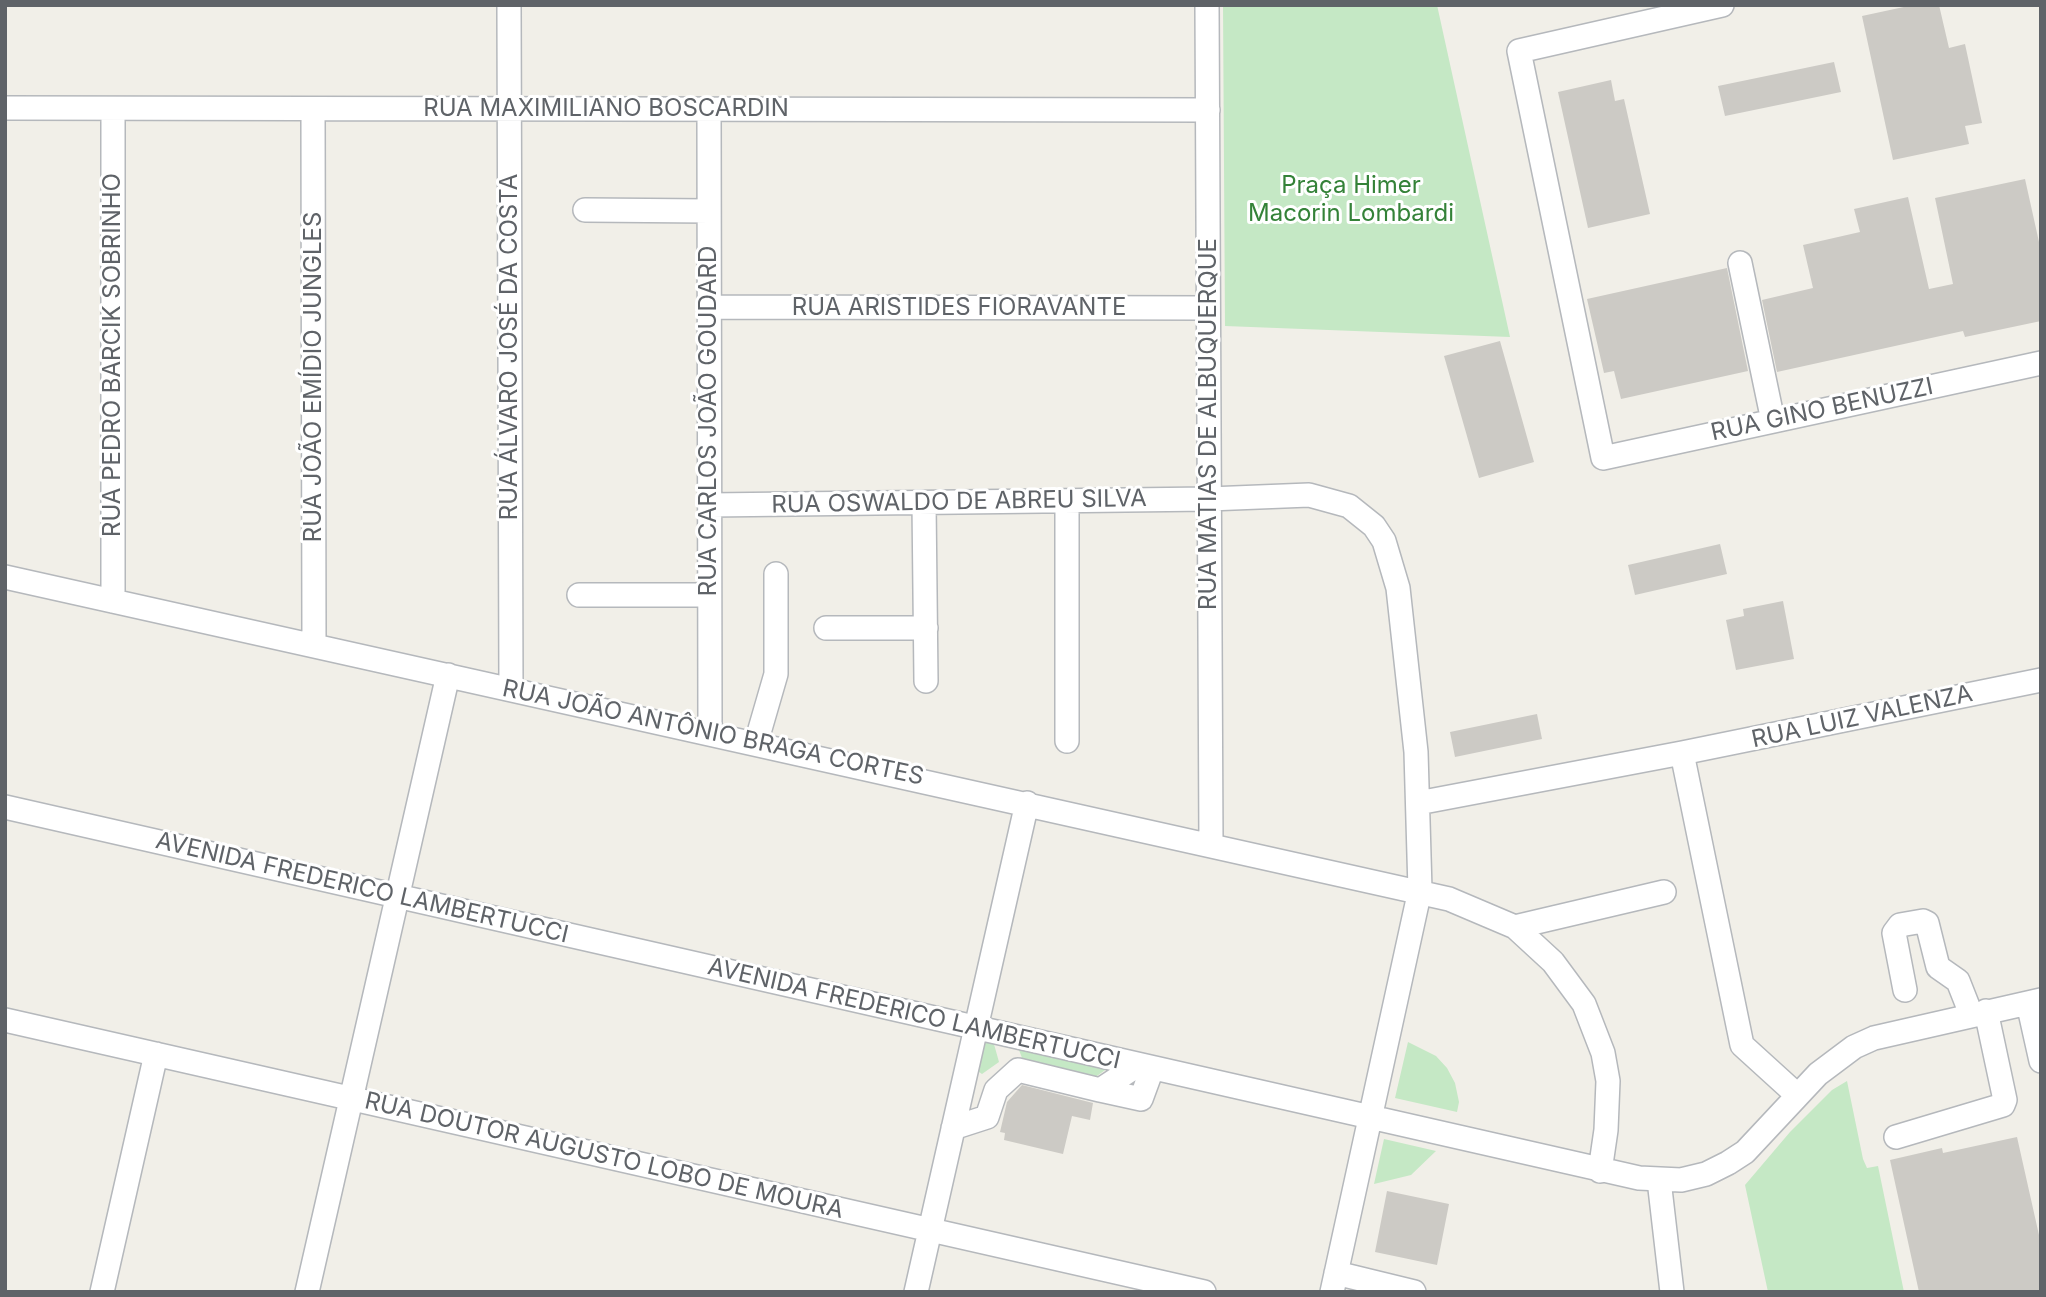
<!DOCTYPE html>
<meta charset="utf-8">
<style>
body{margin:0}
#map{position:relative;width:2046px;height:1297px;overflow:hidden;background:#f1efe8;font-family:Inter,sans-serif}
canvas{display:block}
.frame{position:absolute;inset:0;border:7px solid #5f6368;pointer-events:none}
</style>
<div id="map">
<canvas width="2046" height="1297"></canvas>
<div class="frame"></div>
</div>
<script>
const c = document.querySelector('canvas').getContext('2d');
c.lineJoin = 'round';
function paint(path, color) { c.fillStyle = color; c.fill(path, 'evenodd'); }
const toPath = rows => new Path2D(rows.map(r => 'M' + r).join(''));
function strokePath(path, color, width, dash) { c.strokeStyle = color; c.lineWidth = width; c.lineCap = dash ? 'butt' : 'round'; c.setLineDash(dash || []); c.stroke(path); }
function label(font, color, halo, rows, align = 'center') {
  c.font = font + ' Inter,sans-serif'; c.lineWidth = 6; c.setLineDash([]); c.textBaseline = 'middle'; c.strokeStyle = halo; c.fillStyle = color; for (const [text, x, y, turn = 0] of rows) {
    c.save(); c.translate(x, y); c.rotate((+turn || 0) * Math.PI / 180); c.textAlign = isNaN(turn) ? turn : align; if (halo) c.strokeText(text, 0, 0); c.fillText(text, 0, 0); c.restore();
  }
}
paint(toPath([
 [1223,5,1437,5,1510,337,1225,326],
 [992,1037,999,1062,982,1074,972,1067,979,1043],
 [1408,1042,1436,1056,1447,1068,1455,1083,1459,1102,1457,1112,1395,1098],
 [1017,1045,1115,1063,1087,1083,1026,1068],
 [1847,1081,1863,1159,1867,1168,1878,1166,1904,1292,1768,1292,1745,1185,1790,1132,1832,1090],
 [1384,1139,1436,1151,1411,1175,1374,1184]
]), '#c5e8c5');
paint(toPath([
 [1913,5,1939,5,1949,48,1965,44,1982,123,1965,126,1969,144,1893,160,1862,16],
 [1834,62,1841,92,1725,116,1718,86],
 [1611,80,1615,101,1624,99,1650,214,1588,228,1558,92],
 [2025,179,2041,251,2041,321,1965,337,1963,331,1777,372,1762,300,1813,288,1803,245,1860,232,1854,209,1908,197,1929,289,1953,284,1935,198],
 [1727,268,1748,371,1621,399,1614,371,1604,373,1587,299],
 [1500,341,1534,462,1479,478,1444,356],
 [1720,544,1727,574,1635,595,1628,565],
 [1783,601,1794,659,1736,670,1726,620,1744,616,1743,609],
 [1537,714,1542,739,1455,757,1450,732],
 [1022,1085,1093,1103,1090,1120,1072,1116,1063,1154,1004,1140,1005,1133,1000,1132,1007,1102],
 [2017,1137,2041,1244,2041,1292,1919,1292,1890,1160,1942,1148,1943,1153],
 [1387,1191,1449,1204,1437,1265,1375,1252]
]), '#cccac5');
const minor = toPath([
 [509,5,511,689],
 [1207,5,1211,844],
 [1722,5,1519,51,1603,458,2041,363],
 [5,108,1208,110],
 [113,109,113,601],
 [313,109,314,645],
 [709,109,710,732],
 [585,210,709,211],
 [1740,263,1773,421],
 [709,307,1208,308],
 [924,503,926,681],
 [710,505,1209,499,1309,495,1349,506,1374,526,1384,541,1398,588,1416,752,1420,890,1332,1292],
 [5,577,1449,899,1515,927,1553,962,1584,1004,1603,1053,1608,1081,1606,1130,1600,1171],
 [579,595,709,595],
 [826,628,926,628],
 [1067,741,1067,501],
 [756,743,776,674,776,574],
 [1682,753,1742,1045,1797,1095],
 [1418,803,1682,753,2041,680],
 [5,807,1639,1178,1681,1180,1706,1174,1728,1163,1745,1152,1818,1074,1854,1047,1874,1038,2041,1000],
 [1515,927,1664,892],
 [1905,990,1894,933,1900,925,1923,921,1927,923,1938,967,1958,981,1971,1014],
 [2028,1003,2041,1061],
 [5,1020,1204,1292],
 [1100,1090,1141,1099,1152,1069],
 [953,1128,987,1117,996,1090,1018,1070,1100,1090,1138,1065],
 [1896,1137,2003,1105,2005,1100,1986,1011],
 [1659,1180,1672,1292],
 [1336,1273,1414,1292],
 [102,1292,156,1054],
 [307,1292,448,675],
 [916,1292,1027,803]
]);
strokePath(minor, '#b5b8bc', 26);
strokePath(minor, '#fff', 23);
label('24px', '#5f6368', '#fff', [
 ["RUA MAXIMILIANO BOSCARDIN",606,109],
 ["RUA ARISTIDES FIORAVANTE",959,308],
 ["RUA ÁLVARO JOSÉ DA COSTA",510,347,-90],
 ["RUA PEDRO BARCIK SOBRINHO",113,355,-90],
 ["RUA JOÃO EMÍDIO JUNGLES",314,377,-90],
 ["RUA GINO BENUZZI",1822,410,-12],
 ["RUA CARLOS JOÃO GOUDARD",709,421,-90],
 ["RUA MATIAS DE ALBUQUERQUE",1209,424,-90],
 ["RUA OSWALDO DE ABREU SILVA",959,502,-1],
 ["RUA LUIZ VALENZA",1862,717,-12],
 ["RUA JOÃO ANTÔNIO BRAGA CORTES",713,733,12],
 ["AVENIDA FREDERICO LAMBERTUCCI",362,888,13],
 ["AVENIDA FREDERICO LAMBERTUCCI",914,1014,13],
 ["RUA DOUTOR AUGUSTO LOBO DE MOURA",604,1156,13]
]);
label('24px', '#348238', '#fff', [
 ["Praça Himer",1351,186],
 ["Macorin Lombardi",1351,214]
]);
</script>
